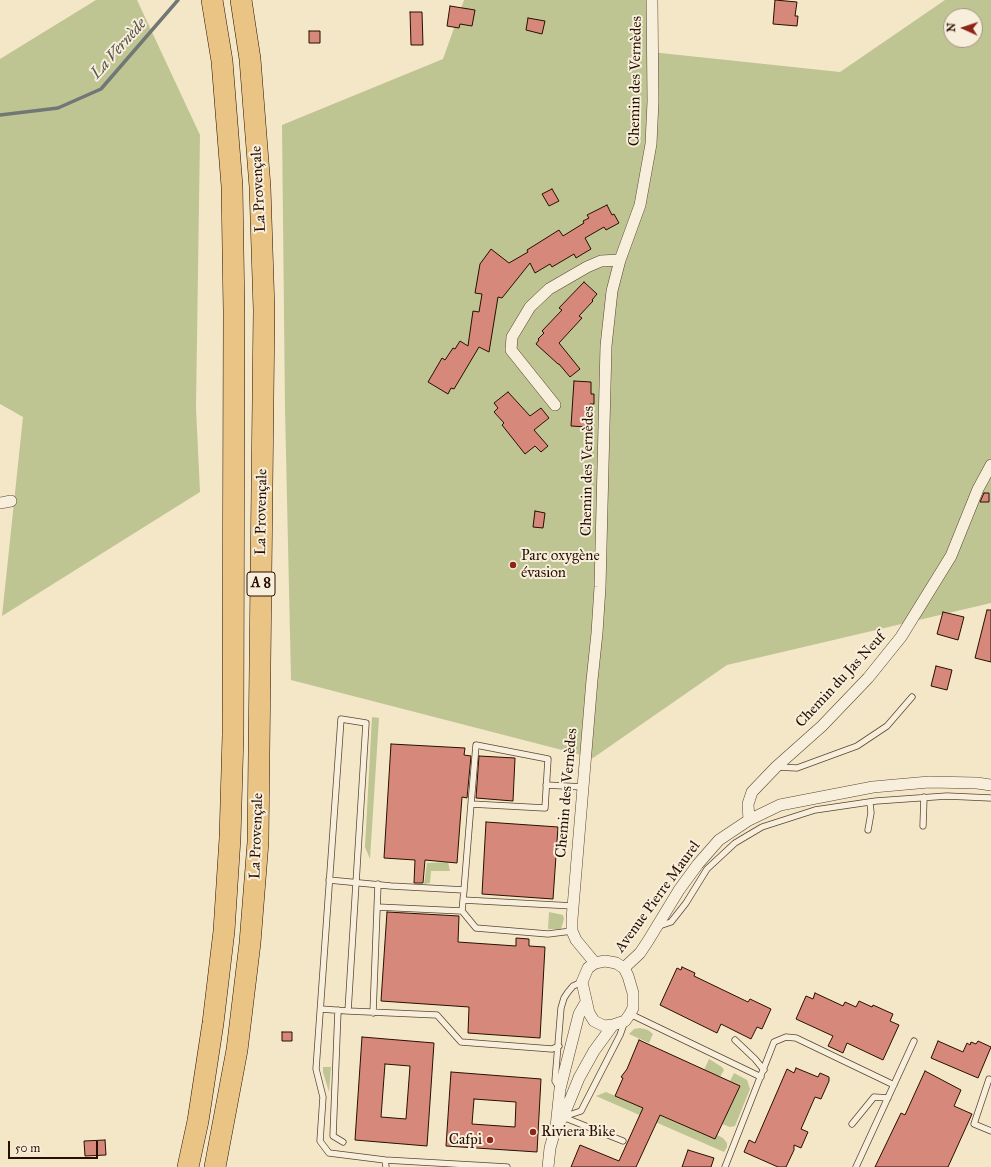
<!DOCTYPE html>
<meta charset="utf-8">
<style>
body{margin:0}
#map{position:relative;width:991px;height:1167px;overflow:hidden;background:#f3e7c8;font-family:"IM FELL Great Primer",serif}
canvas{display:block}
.north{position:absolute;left:943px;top:8px;width:40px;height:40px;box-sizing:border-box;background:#f7efdb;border:1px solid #a49583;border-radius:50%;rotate:273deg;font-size:11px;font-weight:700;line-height:16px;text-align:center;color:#280f00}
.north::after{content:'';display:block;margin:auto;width:14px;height:18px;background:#8f2418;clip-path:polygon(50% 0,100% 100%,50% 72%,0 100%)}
.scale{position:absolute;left:8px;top:1141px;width:90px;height:18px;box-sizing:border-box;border:2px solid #280f00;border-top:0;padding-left:5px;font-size:12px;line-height:14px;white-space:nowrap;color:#280f00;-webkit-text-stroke:3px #f7efdb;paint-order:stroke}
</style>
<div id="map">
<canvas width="991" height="1167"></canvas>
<div class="north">N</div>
<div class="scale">50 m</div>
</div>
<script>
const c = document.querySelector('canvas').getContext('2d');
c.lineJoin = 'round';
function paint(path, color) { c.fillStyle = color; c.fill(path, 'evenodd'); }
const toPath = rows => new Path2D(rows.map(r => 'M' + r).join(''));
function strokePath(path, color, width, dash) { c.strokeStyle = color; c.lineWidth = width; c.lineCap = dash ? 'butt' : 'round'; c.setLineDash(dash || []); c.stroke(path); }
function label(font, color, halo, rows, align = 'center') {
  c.font = font + ' "IM FELL Great Primer",serif'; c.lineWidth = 4; c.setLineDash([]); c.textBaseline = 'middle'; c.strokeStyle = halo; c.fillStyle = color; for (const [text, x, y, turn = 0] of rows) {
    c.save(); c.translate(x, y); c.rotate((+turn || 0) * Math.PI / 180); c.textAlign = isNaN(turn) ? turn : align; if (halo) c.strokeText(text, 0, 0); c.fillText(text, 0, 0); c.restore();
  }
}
paint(toPath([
 [96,0,137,0,200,135,196,408,200,492,2,616,23,417,0,404,0,59],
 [464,0,651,0,651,52,840,72,945,0,991,0,991,603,727,665,593,758,291,680,285,409,282,125,443,59],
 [951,16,975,16,975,40,951,40],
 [372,717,379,718,370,859,365,847],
 [448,862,450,871,431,871,430,883,424,884,427,863],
 [549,912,563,915,564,919,561,929,548,929],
 [640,1028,648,1030,653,1034,649,1043,629,1034,634,1029],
 [709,1059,722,1067,724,1070,720,1077,704,1070],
 [323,1067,331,1067,329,1092,323,1072],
 [734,1073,747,1080,750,1089,735,1126,730,1127,722,1124,740,1086,730,1081],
 [606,1092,715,1139,717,1135,723,1138,727,1143,727,1147,724,1152,596,1096]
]), '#bfc493');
strokePath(toPath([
 [0,115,58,108,101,89,178,0]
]), '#717774', 3.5);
const building = toPath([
 [775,0,797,2,795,16,798,16,797,26,773,24,775,0],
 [450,6,475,10,472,26,460,24,459,28,447,26,450,6],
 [410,12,422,12,423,45,411,45,410,12],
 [528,18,545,21,542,34,526,30,528,18],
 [309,31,320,31,320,43,309,43,309,31],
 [552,189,559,201,549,206,542,194,552,189],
 [607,205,612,215,614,214,619,223,606,230,604,227,585,238,591,249,576,258,574,254,552,267,550,264,535,273,530,263,502,298,498,297,489,352,479,347,454,389,451,388,448,394,428,382,442,358,445,360,453,348,455,349,460,341,468,346,473,311,479,312,482,294,475,293,480,264,491,249,509,263,528,252,527,250,559,230,563,236,584,223,583,221,589,218,587,215,607,205],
 [584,282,597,294,592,300,593,301,579,316,582,318,559,343,580,369,570,377,559,364,558,364,536,344,539,340,538,339,544,333,542,331,562,310,559,308,584,282],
 [574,381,591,382,591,394,594,394,594,404,590,404,588,427,571,426,574,381],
 [508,392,530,416,541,408,549,418,534,430,548,446,541,452,535,446,525,454,502,425,504,423,494,412,498,408,494,403,508,392],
 [984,493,989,493,989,502,980,502,984,493],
 [535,511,545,513,543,528,533,527,535,511],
 [987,610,991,610,991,662,975,658,987,610],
 [943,612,964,617,958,640,937,634,943,612],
 [936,666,952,670,947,690,931,686,936,666],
 [391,744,465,748,464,755,471,756,467,798,462,797,457,863,425,860,423,883,414,883,415,860,384,858,391,744],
 [479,756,515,758,513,801,476,798,479,756],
 [486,822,558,827,553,899,482,894,486,822],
 [387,912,459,916,458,942,516,946,516,938,529,939,529,946,545,947,540,1038,468,1033,469,1007,381,1001,387,912],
 [682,967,695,973,694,976,748,1002,750,999,771,1009,762,1029,757,1027,751,1039,721,1024,717,1033,660,1005,677,968,681,970,682,967],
 [815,993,843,1006,845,1002,856,1007,859,1001,872,1007,873,1005,893,1014,890,1021,899,1025,883,1060,847,1043,843,1053,828,1046,833,1036,796,1019,806,996,813,999,815,993],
 [282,1032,292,1032,292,1041,282,1041,282,1032],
 [362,1037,434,1043,427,1146,355,1140,362,1037],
 [385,1064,410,1066,406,1119,381,1117,385,1064],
 [639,1040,740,1086,715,1139,660,1115,636,1167,571,1167,580,1145,619,1161,643,1108,615,1096,623,1078,621,1077,627,1069,639,1040],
 [938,1041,963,1052,967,1043,970,1045,971,1042,976,1044,978,1041,991,1047,978,1078,931,1058,938,1041],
 [796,1068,818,1077,820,1073,829,1077,829,1081,821,1099,815,1097,801,1129,808,1132,801,1148,794,1145,794,1150,786,1167,778,1167,744,1152,749,1140,755,1143,787,1069,794,1073,796,1068],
 [925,1071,961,1090,954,1106,972,1114,948,1167,875,1167,901,1113,905,1115,925,1071],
 [451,1072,541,1079,537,1152,446,1146,451,1072],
 [474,1099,516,1102,515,1127,472,1124,474,1099],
 [105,1140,106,1155,85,1156,84,1141,105,1140],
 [688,1150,714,1158,711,1167,682,1167,688,1150]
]);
paint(building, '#d6897b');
strokePath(building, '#280f00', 1);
const service = toPath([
 [778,767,797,768,857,746,887,726,912,697],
 [546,785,583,787],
 [923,826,924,797],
 [868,830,871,813,870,802],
 [329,880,391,886,464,890,471,804,476,745,548,759,545,808,471,804],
 [463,900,573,906],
 [377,907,462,911,464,890],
 [462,911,476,928,548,934,572,931],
 [659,926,671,922,686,903,707,869,735,843,762,827,815,810,876,801,947,796,991,798],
 [321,1009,348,1011,366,723,341,719,316,1069,323,1097,320,1141,329,1153,385,1160],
 [338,1010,333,1136,343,1142],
 [348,1011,437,1015,461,1042,552,1049,559,1046],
 [373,1013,378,884],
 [630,1014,761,1077],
 [735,1040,755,1059,764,1070],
 [989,1079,974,1124,991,1131],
 [560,1089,555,1081,561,1008,564,998,568,992,573,986,582,982],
 [563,1117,581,1111,620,1035,625,1021],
 [563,1117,623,1141],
 [852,1124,874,1097,888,1098],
 [386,1167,385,1160,507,1167],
 [725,1167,774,1042,786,1037,796,1038,894,1085],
 [856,1167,914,1041]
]);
const minor = toPath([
 [555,405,511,350,512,337,530,307,549,289,587,267,601,261,620,260],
 [0,503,11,501],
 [749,820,748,804,752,792,776,767,822,726,868,678,901,637,951,556,978,489,991,465],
 [605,961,616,963,624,968,628,976,633,993,633,1008,630,1014,625,1021,613,1025,604,1026,594,1021,589,1013,582,982,588,968,595,963,605,961],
 [595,963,576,940,572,931,572,919,592,680,597,633,600,587,606,346,612,291,620,260,640,205,651,144,653,101,652,0],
 [624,968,640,953,648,941,679,890,698,864,719,840,749,820,780,805,873,787,929,782,977,783,991,785],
 [559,1123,563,1117,579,1078,594,1051,613,1025],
 [548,1167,550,1148,556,1127,560,1089,579,1014,586,1002]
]);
const motorway = toPath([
 [188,1167,198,1121,213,1023,224,931,230,838,233,735,234,312,232,186,222,61,212,0],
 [215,1167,237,1050,250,943,258,842,264,310,260,187,250,59,241,0]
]);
strokePath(service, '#5b4532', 7);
strokePath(minor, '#5b4532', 12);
strokePath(motorway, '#280f00', 22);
strokePath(service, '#f7efdb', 5.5);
strokePath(minor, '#f7efdb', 11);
strokePath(motorway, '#eac484', 21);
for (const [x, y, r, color] of [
 [513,565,4,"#8f2418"],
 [533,1132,4,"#8f2418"],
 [490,1140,4,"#8f2418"]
]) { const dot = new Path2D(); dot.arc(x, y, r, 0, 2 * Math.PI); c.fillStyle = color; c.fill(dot); strokePath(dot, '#f7efdb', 1.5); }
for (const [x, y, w] of [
 [261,584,28]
]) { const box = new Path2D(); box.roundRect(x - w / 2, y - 12, w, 24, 3); c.fillStyle = '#f7efdb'; c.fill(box); strokePath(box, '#280f00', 1); }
label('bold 14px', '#280f00', null, [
 ["A 8",261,584]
]);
label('15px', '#280f00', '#f7efdb', [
 ["Chemin des Vernèdes",636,81,-89],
 ["La Provençale",259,189,-93],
 ["Chemin des Vernèdes",588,471,-89],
 ["La Provençale",262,512,-89],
 ["Chemin du Jas Neuf",841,680,-47],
 ["Chemin des Vernèdes",567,793,-85],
 ["La Provençale",257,836,-88],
 ["Avenue Pierre Maurel",658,897,-54]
]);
label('15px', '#280f00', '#f7efdb', [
 ["Parc oxygène",521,556],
 ["évasion",521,573],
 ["Riviera Bike",541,1132],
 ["Cafpi",482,1140,"right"]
], 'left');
label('italic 16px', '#59544d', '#f7efdb', [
 ["La Vernède",119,49,-48]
]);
</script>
